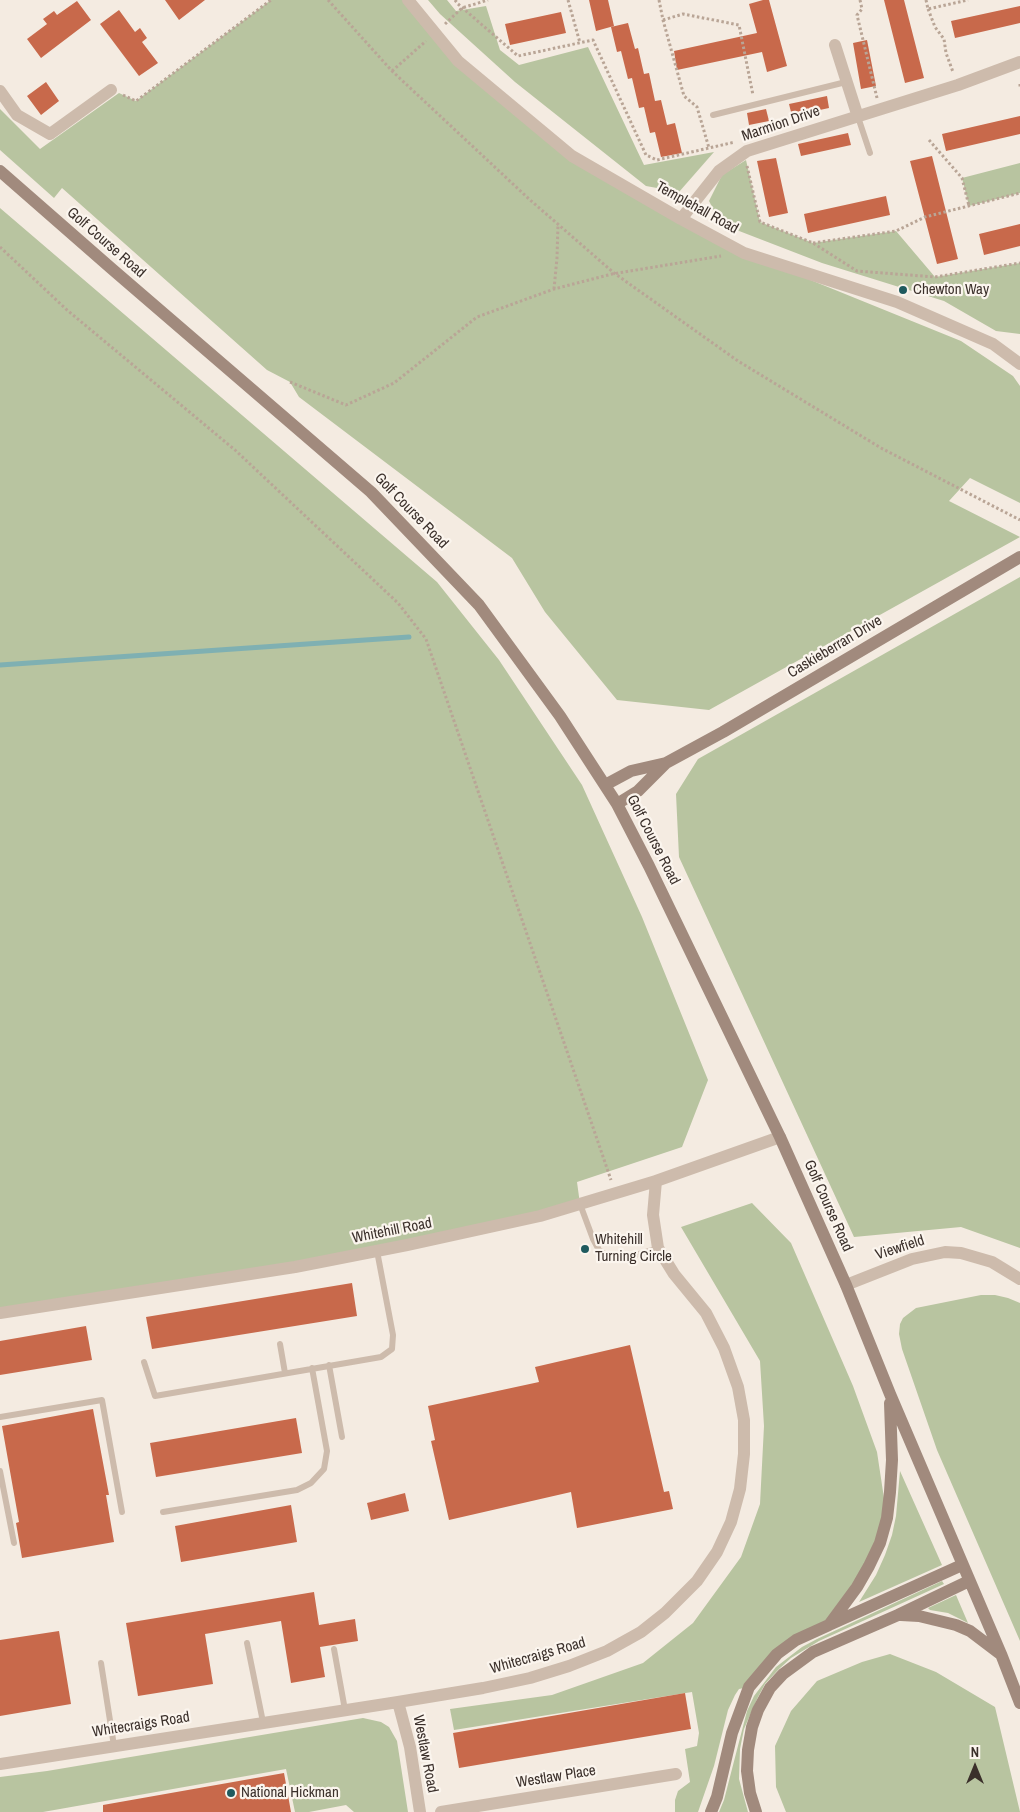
<!DOCTYPE html>
<style>
body{margin:0}
#map{position:relative;width:1020px;height:1812px;overflow:hidden;background:#f4ebe1;font-family:"Archivo Narrow",sans-serif}
canvas{display:block}
.north{position:absolute;left:950px;top:1742px;width:50px;height:50px;-webkit-text-stroke:4px #fbf5ee;paint-order:stroke;rotate:0deg;font-size:14px;font-weight:700;line-height:20px;text-align:center;color:#3b302b}
.north::after{content:'';display:block;margin:auto;width:18px;height:22px;background:#3b302b;clip-path:polygon(50% 0,100% 100%,50% 72%,0 100%)}
</style>
<div id="map">
<canvas width="1020" height="1812"></canvas>
<div class="north">N</div>
</div>
<script>
const c = document.querySelector('canvas').getContext('2d');
c.lineJoin = 'round';
function paint(path, color) { c.fillStyle = color; c.fill(path, 'evenodd'); }
const toPath = rows => new Path2D(rows.map(r => 'M' + r).join(''));
function strokePath(path, color, width, dash) { c.strokeStyle = color; c.lineWidth = width; c.lineCap = dash ? 'butt' : 'round'; c.setLineDash(dash || []); c.stroke(path); }
function label(font, color, halo, rows, align = 'center') {
  c.font = font + ' "Archivo Narrow",sans-serif'; c.lineWidth = 4.5; c.setLineDash([]); c.textBaseline = 'middle'; c.strokeStyle = halo; c.fillStyle = color; for (const [text, x, y, turn = 0] of rows) {
    c.save(); c.translate(x, y); c.rotate((+turn || 0) * Math.PI / 180); c.textAlign = isNaN(turn) ? turn : align; if (halo) c.strokeText(text, 0, 0); c.fillText(text, 0, 0); c.restore();
  }
}
paint(toPath([
 [271,0,408,0,458,61,572,156,744,253,961,341,1013,376,1020,386,1020,503,970,478,949,501,1020,537,709,710,617,700,545,612,512,558,299,397,290,382,267,370,62,188,54,198,0,150,0,109,40,149,119,93,136,101],
 [428,0,447,0,456,11,486,6,500,50,519,65,588,47,644,165,714,152,679,192,646,186,515,82,440,14],
 [746,160,760,222,813,243,896,231,935,277,1020,263,1020,334,996,331,944,301,822,263,721,224,709,201,722,175],
 [1020,163,1020,193,969,206,962,178],
 [0,208,437,582,499,660,582,785,642,917,708,1080,682,1147,577,1182,580,1204,407,1245,0,1313],
 [1020,577,1020,1248,961,1227,854,1237,679,857,676,794,698,759],
 [752,1203,791,1243,853,1386,877,1452,887,1518,880,1543,829,1625,796,1640,749,1687,739,1689,735,1695,728,1710,714,1766,698,1812,675,1812,675,1800,678,1791,690,1782,685,1749,697,1746,699,1733,692,1692,454,1730,450,1709,552,1695,643,1663,693,1623,741,1557,760,1504,764,1426,760,1361,681,1227],
 [981,1295,995,1295,1008,1298,1020,1303,1020,1641,937,1450,902,1349,899,1334,900,1324,903,1318,916,1308],
 [900,1471,942,1565,859,1602,876,1575,885,1555,892,1535,896,1516],
 [942,1581,944,1584,819,1641,791,1658,779,1669,765,1684,758,1697,744,1729,740,1749,739,1779,748,1812,719,1812,724,1800,747,1711,754,1696,776,1667,802,1647,817,1639],
 [956,1595,968,1623,948,1613,930,1610,928,1608],
 [890,1654,936,1672,995,1707,1020,1812,786,1812,776,1787,775,1746,791,1711,817,1681,862,1662],
 [363,1718,381,1722,389,1727,397,1741,408,1812,354,1812,346,1805,309,1812,295,1812,286,1769,43,1812,0,1812,0,1777,47,1771]
]), '#b8c4a0');
strokePath(toPath([
 [0,665,409,637]
]), '#7fb0b2', 5);
paint(toPath([
 [165,0,205,0,179,20],
 [589,0,608,0,614,26,596,31],
 [763,0,769,0,787,66,767,72,762,52,677,70,674,51,757,33,749,4],
 [884,0,904,0,924,78,905,83],
 [77,1,91,20,41,58,27,39,47,24,43,19,54,11,57,15],
 [1020,6,1020,23,955,38,951,21],
 [119,10,135,32,140,28,147,38,142,42,158,63,139,76,100,24],
 [561,12,566,33,510,45,505,24],
 [628,23,635,49,638,48,644,74,649,73,655,101,661,100,667,125,675,123,682,153,661,157,655,132,650,133,644,107,639,108,632,78,628,79,621,51,617,52,611,27],
 [867,40,876,86,861,89,853,43],
 [46,82,59,101,41,115,27,96],
 [827,96,829,108,792,116,789,104],
 [766,109,769,121,749,125,747,113],
 [1020,116,1020,134,946,151,942,134],
 [848,133,851,145,801,156,798,144],
 [932,156,958,259,937,264,910,161],
 [776,158,788,213,769,217,757,161],
 [886,196,890,215,808,233,804,214],
 [1020,224,1020,246,984,255,979,234],
 [352,1283,357,1316,152,1349,146,1317],
 [86,1326,92,1360,0,1375,0,1341],
 [630,1345,664,1492,669,1491,673,1509,577,1528,571,1492,449,1520,431,1441,435,1440,428,1406,539,1382,535,1367],
 [93,1409,109,1495,106,1495,114,1542,22,1558,16,1523,19,1522,2,1426],
 [296,1418,302,1453,156,1477,150,1443],
 [405,1493,409,1511,371,1520,367,1503],
 [291,1505,297,1542,181,1562,175,1526],
 [314,1592,319,1625,355,1619,358,1641,320,1647,325,1677,291,1683,281,1621,205,1634,213,1684,138,1696,126,1623],
 [59,1631,71,1704,0,1716,0,1640],
 [685,1693,691,1729,459,1768,453,1733],
 [284,1773,291,1812,103,1812,103,1805]
]), '#c8694b');
strokePath(toPath([
 [328,0,392,71,529,199,614,273,738,361,881,448,1020,520],
 [455,0,458,4,518,56,593,40,646,155,657,160,735,142],
 [568,0,580,43],
 [659,0,663,20,684,96,697,107,709,148],
 [860,0,862,9,857,15,877,98],
 [926,0,928,9,968,0],
 [928,9,935,27,944,39,946,53,953,72],
 [663,20,683,14,739,25,753,95],
 [445,24,462,8,488,0],
 [392,71,426,41],
 [1020,84,1020,88],
 [123,95,136,101,271,0],
 [929,140,962,178,969,206],
 [747,166,760,222,813,243,857,271,935,277,1020,263],
 [813,243,896,231,925,217,1020,193],
 [0,247,67,310,235,450,398,603,426,639,611,1180],
 [554,289,557,258,558,224],
 [290,382,346,405,394,383,477,317,554,289,612,274,721,256]
]), '#b9a596', 3, [2.5, 2.5]);
strokePath(toPath([
 [713,115,846,82],
 [858,117,870,153],
 [580,1204,593,1239,599,1250,606,1255,615,1258,626,1258,658,1248],
 [280,1344,285,1373],
 [144,1362,155,1396,381,1357,392,1349,393,1335,377,1251],
 [329,1365,342,1437],
 [0,1417,102,1400,122,1512],
 [0,1471,14,1543],
 [163,1512,297,1490,311,1483,324,1469,327,1451,312,1368],
 [247,1643,263,1722],
 [334,1649,345,1710],
 [101,1663,114,1746]
]), '#cdbbac', 6);
strokePath(toPath([
 [408,0,458,61,572,156,681,219,744,253,897,302,993,344,1020,364],
 [835,45,858,117],
 [0,91,17,115,50,134,111,90],
 [681,219,719,171,747,151,958,85,1020,62],
 [846,1285,912,1259,945,1252,961,1253,992,1262,1020,1279],
 [0,1313,295,1267,407,1245,540,1216,656,1181,780,1137],
 [398,1702,410,1747,420,1812],
 [0,1764,398,1702,483,1688,530,1678,569,1666,607,1651,641,1632,665,1613,697,1581,717,1552,731,1522,740,1489,744,1454,744,1420,738,1387,724,1348,706,1313,674,1274,658,1248,653,1215,656,1181],
 [441,1812,676,1774]
]), '#cdbbac', 12);
strokePath(toPath([
 [0,171,112,269,371,492,479,605,560,716,617,804,649,866,780,1137,846,1285,890,1394,1001,1654,1020,1703],
 [605,785,631,771,666,763,723,732,1020,557],
 [617,804,638,791,666,763],
 [901,1615,919,1616,956,1625,970,1631,999,1653],
 [831,1624,962,1565],
 [711,1812,717,1797,732,1733,749,1687,777,1654,796,1640,829,1625,857,1587,869,1566,880,1543,887,1518,890,1492,892,1460,890,1403],
 [756,1812,750,1793,747,1771,748,1750,752,1727,758,1710,770,1688,783,1674,813,1652,898,1615,969,1581]
]), '#a18a7d', 12);
for (const [x, y, r, color] of [
 [903,290,5,"#1f5a5e"],
 [585,1249,5,"#1f5a5e"],
 [231,1793,5,"#1f5a5e"]
]) { const dot = new Path2D(); dot.arc(x, y, r, 0, 2 * Math.PI); c.fillStyle = color; c.fill(dot); strokePath(dot, '#fbf5ee', 2); }
label('15px', '#3b302b', '#fbf5ee', [
 ["Marmion Drive",781,124,-19],
 ["Templehall Road",697,208,29],
 ["Golf Course Road",106,243,41],
 ["Golf Course Road",411,511,46],
 ["Caskieberran Drive",835,647,-31],
 ["Golf Course Road",653,840,63],
 ["Golf Course Road",828,1206,66],
 ["Whitehill Road",392,1231,-11],
 ["Viewfield",900,1248,-18],
 ["Whitecraigs Road",538,1656,-16],
 ["Whitecraigs Road",141,1725,-9],
 ["Westlaw Road",425,1754,79],
 ["Westlaw Place",556,1777,-9]
]);
label('15px', '#3b302b', '#fbf5ee', [
 ["Chewton Way",913,290],
 ["Whitehill",595,1240],
 ["Turning Circle",595,1257],
 ["National Hickman",241,1793]
], 'left');
</script>
